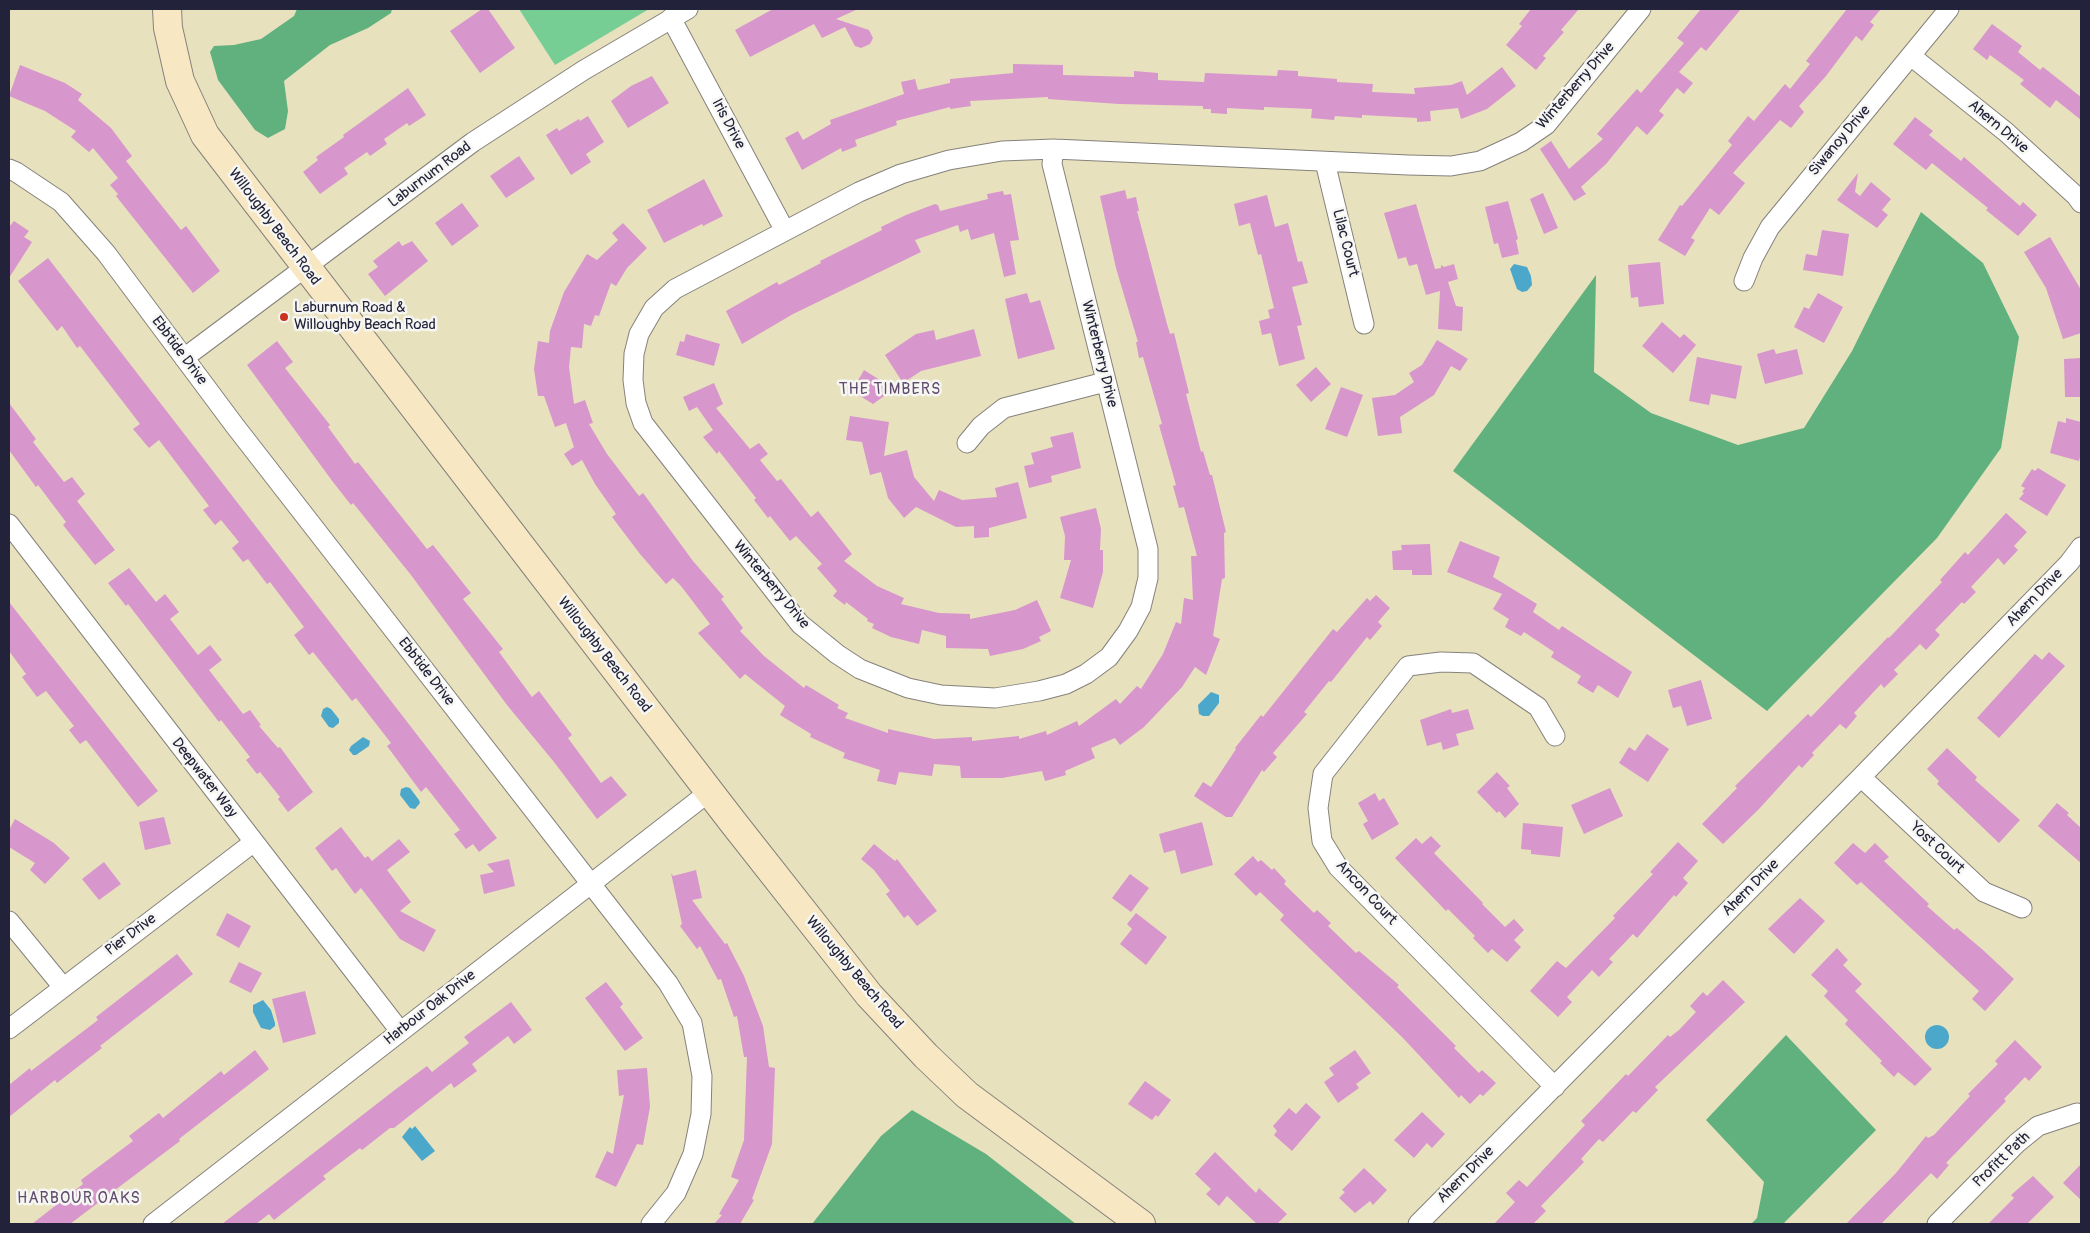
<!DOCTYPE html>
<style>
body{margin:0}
#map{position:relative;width:2090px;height:1233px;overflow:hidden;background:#e8e1be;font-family:Pangolin,sans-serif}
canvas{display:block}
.frame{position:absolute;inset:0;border:10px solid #22223b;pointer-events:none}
</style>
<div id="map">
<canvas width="2090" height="1233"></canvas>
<div class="frame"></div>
</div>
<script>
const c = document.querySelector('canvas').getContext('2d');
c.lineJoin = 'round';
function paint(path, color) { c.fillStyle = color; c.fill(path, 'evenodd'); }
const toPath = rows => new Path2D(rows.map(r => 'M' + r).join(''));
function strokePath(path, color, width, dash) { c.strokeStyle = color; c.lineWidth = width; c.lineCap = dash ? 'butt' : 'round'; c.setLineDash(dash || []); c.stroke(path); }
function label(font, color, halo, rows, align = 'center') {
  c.font = font + ' Pangolin,sans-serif'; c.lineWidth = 5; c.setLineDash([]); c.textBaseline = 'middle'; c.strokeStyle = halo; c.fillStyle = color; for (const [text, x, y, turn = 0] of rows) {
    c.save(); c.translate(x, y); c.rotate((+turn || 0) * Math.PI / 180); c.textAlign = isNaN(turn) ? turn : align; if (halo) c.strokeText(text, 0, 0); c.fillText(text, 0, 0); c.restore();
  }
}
paint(toPath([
 [519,9,649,9,555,65]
]), '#76ce94');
paint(toPath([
 [297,9,392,9,391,13,368,28,330,45,284,81,288,111,285,129,268,138,255,130,218,80,210,52,214,46,234,45,261,39,294,16],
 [1921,212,1983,263,2019,337,2001,448,1937,538,1767,711,1453,471,1596,275,1594,372,1651,413,1738,445,1804,428,1852,351],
 [1786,1035,1876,1130,1783,1224,1751,1224,1757,1218,1764,1182,1706,1120],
 [912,1110,986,1154,1076,1224,812,1224,881,1136]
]), '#60b17e');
paint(toPath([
 [1514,264,1527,267,1531,276,1532,285,1527,291,1522,292,1517,289,1510,269],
 [1211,692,1219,695,1219,703,1209,716,1203,716,1199,714,1198,705],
 [327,707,331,709,339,719,339,723,333,728,329,727,321,716,323,709],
 [363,737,370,741,369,746,356,755,353,755,349,750,351,746],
 [406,787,410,788,419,800,420,803,415,809,410,808,400,795,401,789],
 [263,1000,271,1010,275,1023,275,1026,270,1030,261,1028,253,1012,253,1005],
 '1925 1037a12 12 0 1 1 24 0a12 12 0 1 1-24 0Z',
 [415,1126,435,1151,422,1161,402,1137,410,1127,412,1129]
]), '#4ca8ca');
paint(toPath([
 [482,9,488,9,515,48,480,73,450,31],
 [773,9,858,9,836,19,869,30,873,38,870,44,861,48,855,46,845,27,822,38,814,24,750,57,735,30],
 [1531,9,1579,9,1561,30,1564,32,1543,56,1546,58,1536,70,1506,45,1522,26,1519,24],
 [1701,9,1741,9,1706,51,1701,47,1679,72,1693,83,1684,94,1677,88,1659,111,1664,115,1647,135,1637,126,1606,164,1581,187,1586,194,1574,201,1540,149,1551,141,1569,169,1603,139,1597,134,1612,117,1637,89,1641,93,1684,43,1677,38],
 [1847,9,1881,9,1870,22,1874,25,1862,41,1856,36,1826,76,1799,106,1804,112,1791,128,1780,120,1733,173,1745,183,1719,215,1710,208,1691,238,1695,240,1685,256,1658,240,1680,205,1682,206,1732,145,1728,141,1748,116,1754,121,1785,84,1790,89,1810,64,1806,61],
 [1992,24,2022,46,2018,52,2040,70,2043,67,2081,97,2081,120,2056,100,2050,108,2020,84,2024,80,1990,55,1987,60,1973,49],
 [1013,64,1063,65,1063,75,1134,77,1134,71,1158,73,1158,80,1204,82,1205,73,1277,76,1278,70,1298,71,1298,76,1337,79,1337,82,1373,84,1372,92,1415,94,1414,88,1451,85,1462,81,1467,95,1502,67,1516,86,1487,109,1461,119,1458,108,1430,111,1431,121,1417,122,1417,118,1362,115,1362,118,1335,116,1334,120,1311,118,1312,109,1264,107,1264,110,1227,108,1227,114,1211,113,1211,109,1203,109,1203,106,1119,104,1048,99,1048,97,970,101,971,106,950,109,950,107,896,121,897,125,855,140,857,146,842,152,841,148,802,170,785,138,798,131,803,140,831,124,830,120,904,94,901,82,915,79,918,90,950,83,950,79,1013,73],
 [20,65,65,83,82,94,78,100,111,128,132,156,126,161,181,230,186,226,220,271,193,293,116,196,118,194,110,185,118,178,93,148,89,152,71,137,76,131,45,111,9,96],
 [652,76,669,103,628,128,611,101,631,86],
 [408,88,426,115,409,126,407,123,384,139,387,144,370,156,367,152,344,168,348,174,320,194,303,172,318,160,316,157,344,137,343,135],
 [588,116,604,142,586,154,591,162,571,175,546,135,557,128,559,131,579,119,580,121],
 [1915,117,1933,131,1929,135,1961,161,1964,157,2020,206,2023,202,2037,215,2018,236,1986,210,1988,208,1932,163,1926,170,1893,144],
 [519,156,535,179,506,198,490,176],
 [1858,173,1855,192,1860,196,1871,182,1891,199,1882,210,1888,215,1877,228,1837,200],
 [704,179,723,216,703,226,702,224,664,243,647,210],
 [1125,190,1127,199,1136,197,1139,211,1137,211,1167,324,1170,334,1174,333,1189,393,1186,394,1201,452,1203,451,1210,475,1212,475,1226,532,1224,533,1225,578,1222,579,1213,636,1220,639,1206,675,1195,667,1182,687,1144,727,1120,745,1115,738,1091,748,1095,758,1065,771,1066,775,1045,781,1042,771,1002,778,961,778,960,766,934,764,932,776,899,772,896,785,877,781,880,770,843,758,845,753,810,737,811,734,780,715,785,706,745,674,740,679,698,633,710,624,681,586,673,578,666,584,640,554,612,517,616,514,595,484,582,460,572,466,564,454,574,447,566,423,555,427,544,396,538,396,534,369,538,341,549,343,550,331,564,292,587,254,597,260,618,240,612,233,623,223,647,248,627,268,616,286,611,283,599,316,595,315,591,326,584,324,582,348,571,347,569,367,574,404,585,400,593,423,589,424,607,454,639,496,643,493,693,561,724,597,721,599,743,628,740,631,764,656,804,688,806,685,839,705,837,708,848,713,845,718,888,733,888,729,934,739,972,737,972,741,1019,736,1019,739,1046,731,1047,735,1077,721,1079,726,1116,699,1120,704,1137,686,1141,689,1163,654,1176,622,1181,624,1184,598,1193,600,1191,556,1197,556,1184,507,1179,508,1173,486,1176,485,1159,425,1162,424,1143,357,1139,358,1136,342,1138,342,1116,268,1100,196],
 [1003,191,1004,195,1011,194,1019,240,1010,241,1016,274,1004,277,994,233,971,240,968,229,960,232,958,225,915,240,921,252,793,314,742,344,726,311,777,282,779,285,821,263,820,261,882,230,881,227,906,215,935,204,938,205,940,211,988,199,987,194],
 [1543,193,1558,228,1544,234,1530,199],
 [1267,195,1275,227,1288,223,1298,262,1302,261,1308,283,1292,287,1302,325,1297,326,1305,359,1279,366,1271,333,1262,335,1259,321,1270,318,1268,310,1274,308,1261,254,1258,255,1250,223,1239,226,1234,204],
 [1508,201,1518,239,1516,240,1519,254,1502,258,1498,243,1494,244,1485,207],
 [462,203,479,226,452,246,435,223],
 [1416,204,1435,269,1441,268,1441,265,1444,267,1454,264,1458,279,1448,282,1456,306,1463,307,1462,331,1438,329,1440,291,1426,295,1417,264,1409,266,1406,257,1398,259,1384,213],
 [14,221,29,231,24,237,32,242,9,278,9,227],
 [1822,230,1849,234,1843,276,1803,270,1806,254,1817,256],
 [2050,237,2081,290,2081,333,2063,339,2046,288,2024,252],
 [399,241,402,246,412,241,428,261,385,296,368,274,378,267,373,261],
 [48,258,497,838,479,852,473,844,466,849,454,834,460,830,426,787,421,792,387,746,391,743,356,698,352,701,313,652,309,655,294,635,304,627,270,582,267,584,248,559,243,562,232,548,239,542,221,520,215,525,203,510,209,506,159,440,149,448,133,429,140,424,80,346,77,348,62,326,57,331,18,281],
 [1660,262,1664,304,1639,307,1638,297,1631,298,1628,265],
 [1027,293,1030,303,1040,300,1055,349,1018,359,1005,299],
 [1818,293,1843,307,1824,343,1794,327,1804,307,1809,309],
 [1662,322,1680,338,1684,334,1696,345,1673,373,1642,346],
 [974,329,981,356,921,371,903,383,885,355,916,334,934,330,936,340],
 [686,334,720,344,714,366,676,355,680,341,684,342],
 [1437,340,1468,359,1460,371,1451,366,1434,395,1400,417,1402,433,1378,436,1372,398,1395,395,1414,382,1409,373,1422,365],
 [277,341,293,362,285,368,330,425,328,427,355,464,358,462,427,549,433,545,471,593,463,599,503,649,499,652,532,697,539,691,572,735,568,738,601,783,611,776,627,795,597,819,554,762,507,705,411,575,353,503,351,505,333,482,247,365],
 [1774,349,1776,354,1797,349,1803,374,1765,384,1757,354],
 [1697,357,1742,366,1736,399,1711,394,1709,405,1689,401],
 [2081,358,2081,397,2065,397,2064,359],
 [1316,367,1331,384,1311,402,1296,385],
 [864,370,894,389,873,404,852,391],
 [714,383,723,404,716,408,750,449,759,443,768,454,760,460,777,481,781,479,811,517,818,511,852,554,844,561,877,586,904,598,901,604,939,613,970,614,970,619,1015,610,1037,600,1051,631,1039,637,1041,641,1023,649,990,656,988,649,946,648,946,636,922,630,919,644,891,637,872,628,874,624,867,621,868,619,846,602,845,605,833,596,837,591,817,568,822,564,796,536,790,541,770,516,768,518,754,500,756,498,719,451,717,454,703,437,713,430,697,407,689,411,683,397],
 [1341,387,1363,395,1347,437,1325,429],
 [9,403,36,439,33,442,64,482,72,477,85,494,77,501,115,550,95,565,63,525,66,522,38,485,36,487,9,450],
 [850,416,889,422,884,456,907,450,914,477,934,501,939,490,962,500,997,497,995,488,1018,482,1027,518,989,528,989,537,974,538,974,526,956,527,916,507,904,518,888,498,881,472,870,475,862,442,846,440],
 [2066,418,2081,422,2081,452,2079,461,2050,453,2058,421,2066,423],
 [1073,432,1081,468,1051,476,1052,482,1029,488,1024,466,1034,464,1031,453,1053,447,1050,437],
 [2038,468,2066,485,2047,516,2019,499,2024,493,2022,492,2025,488,2021,486,2032,469,2035,471],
 [1096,508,1101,529,1100,550,1103,550,1103,572,1093,608,1060,598,1071,560,1064,560,1065,536,1060,517],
 [2006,513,2027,532,2014,546,2018,550,2004,565,1998,558,1971,587,1976,592,1964,604,1962,602,1935,630,1940,635,1926,650,1920,644,1894,670,1898,674,1884,688,1881,684,1854,713,1857,716,1846,729,1840,724,1812,753,1814,755,1802,768,1799,765,1759,809,1723,844,1702,824,1737,788,1735,786,1808,714,1811,717,1888,637,1889,638,1942,582,1940,580,1965,552,1968,555],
 [1460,541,1500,557,1493,577,1537,604,1533,612,1559,630,1562,626,1632,672,1618,698,1598,685,1593,693,1577,683,1581,676,1551,657,1554,652,1524,632,1521,636,1505,627,1509,619,1493,609,1502,594,1447,572],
 [1430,544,1432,575,1412,575,1412,570,1393,570,1392,551,1402,550,1401,545],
 [129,568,156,602,165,594,179,612,170,619,198,655,210,645,222,660,209,670,243,714,250,710,261,725,259,726,278,748,280,747,313,792,288,812,278,799,280,797,260,772,257,774,246,760,250,757,221,720,219,722,128,604,126,606,108,583],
 [1376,595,1390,608,1378,622,1382,626,1370,640,1367,637,1331,682,1329,681,1304,712,1307,714,1273,753,1277,757,1264,772,1262,770,1232,817,1226,817,1194,796,1203,782,1211,787,1236,749,1235,748,1261,715,1263,717,1333,629,1337,632,1367,598,1370,601],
 [9,602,158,791,138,807,86,740,80,744,69,730,74,726,46,691,37,697,22,677,26,674,9,651],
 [2049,652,2065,666,1999,738,1977,718,2035,654,2042,660],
 [1701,680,1712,719,1687,726,1681,706,1673,708,1668,690],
 [1451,709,1452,713,1468,709,1474,729,1456,734,1459,745,1443,750,1441,742,1427,746,1420,720],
 [1647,734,1669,749,1648,782,1619,763,1629,747,1635,751],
 [1947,748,1977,777,1975,780,2020,820,1999,843,1937,784,1939,781,1927,769],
 [1497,772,1510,786,1507,788,1519,804,1505,818,1499,811,1497,813,1477,792],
 [1610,788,1623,816,1584,834,1571,805],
 [1375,793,1379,801,1384,798,1399,824,1372,840,1363,824,1368,821,1358,803],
 [2057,803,2069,813,2067,815,2081,828,2081,863,2038,826],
 [164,817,171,844,145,850,139,822],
 [15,819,54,843,70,858,45,884,30,870,35,863,9,847,9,830],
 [1202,822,1213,865,1181,874,1175,850,1164,853,1159,834],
 [1523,823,1563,827,1560,857,1531,854,1531,850,1521,849],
 [341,827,365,858,368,856,372,861,399,839,410,852,387,870,411,902,400,911,436,930,424,952,400,939,361,888,355,894,336,868,332,871,315,848],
 [1431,836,1441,846,1434,853,1483,903,1482,904,1505,927,1514,919,1524,930,1514,940,1521,947,1507,962,1492,949,1488,953,1473,938,1475,936,1448,909,1446,911,1395,858,1416,838,1422,844],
 [1678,842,1698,861,1683,878,1688,883,1676,897,1674,895,1637,938,1633,934,1609,959,1613,962,1599,977,1592,970,1567,997,1572,1002,1558,1017,1530,991,1557,961,1566,968,1615,918,1613,916,1653,874,1650,872],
 [1853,843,1865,853,1875,843,1889,857,1884,861,1929,904,1927,906,1954,930,1957,928,1983,950,2014,979,1985,1011,1972,999,1979,991,1861,882,1857,885,1834,863],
 [874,844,895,861,897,859,937,911,917,926,908,915,904,918,886,894,890,891,874,870,861,859],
 [1253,856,1258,862,1261,860,1272,870,1274,868,1286,881,1284,884,1314,913,1317,910,1331,923,1328,926,1356,953,1359,951,1399,985,1397,987,1456,1046,1454,1048,1479,1073,1482,1070,1496,1083,1483,1096,1480,1094,1470,1104,1461,1095,1459,1098,1403,1038,1280,920,1284,915,1260,892,1256,896,1234,874],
 [509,859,515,886,484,894,480,875,494,872,487,864],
 [104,862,121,884,99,900,82,879],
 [696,870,702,898,692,900,725,944,727,943,744,976,763,1026,769,1067,775,1068,772,1144,752,1199,754,1200,740,1224,714,1224,722,1215,719,1214,739,1180,731,1177,744,1140,747,1057,744,1057,737,1016,734,1017,721,979,718,980,700,946,697,949,680,926,682,924,671,873,673,876],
 [1130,874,1149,888,1131,912,1112,898],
 [1800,898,1825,921,1794,954,1768,929],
 [227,913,251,926,239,948,216,935],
 [1136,913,1167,937,1146,965,1120,944,1132,929,1127,924],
 [1837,948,1848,960,1843,965,1862,984,1855,991,1932,1069,1915,1086,1898,1072,1894,1077,1880,1063,1882,1061,1845,1024,1848,1020,1824,996,1828,991,1811,975],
 [177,954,193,974,100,1046,102,1048,57,1083,55,1080,9,1117,9,1085,30,1068,31,1071,98,1020,96,1017],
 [239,962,262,973,251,993,229,982],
 [1723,980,1745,1002,1655,1087,1658,1090,1636,1113,1633,1111,1603,1142,1599,1139,1581,1159,1584,1162,1541,1206,1546,1211,1533,1224,1494,1224,1515,1202,1506,1193,1519,1180,1527,1187,1585,1125,1581,1121,1626,1074,1628,1076,1668,1035,1670,1037,1679,1030,1696,1012,1690,1006,1703,992,1707,996],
 [606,982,623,1004,620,1007,643,1038,625,1051,585,998],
 [305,991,316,1034,283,1043,272,999],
 [511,1002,532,1030,514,1044,508,1036,472,1064,477,1071,454,1088,451,1083,394,1128,390,1128,362,1150,360,1148,323,1176,326,1179,274,1220,269,1214,256,1224,222,1224,396,1089,427,1066,432,1072,469,1043,464,1037],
 [2015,1040,2042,1067,2029,1081,2025,1077,2004,1099,2006,1101,1946,1163,1949,1165,1937,1179,1931,1173,1881,1224,1846,1224,1896,1173,1926,1136,1928,1138,1934,1135,1970,1096,1968,1094,1998,1064,1995,1061],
 [255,1050,269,1069,179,1139,180,1141,70,1224,32,1224,83,1184,81,1180,133,1141,129,1136,159,1113,163,1118,221,1071,224,1075],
 [1355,1050,1371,1073,1356,1084,1359,1088,1338,1103,1324,1082,1334,1075,1329,1068],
 [647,1068,650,1107,643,1145,637,1144,616,1187,595,1177,607,1151,613,1154,624,1095,619,1096,617,1070],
 [1145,1081,1171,1100,1158,1117,1156,1115,1152,1120,1128,1104],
 [1306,1103,1321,1117,1292,1151,1274,1135,1277,1131,1273,1126,1289,1108,1296,1114],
 [1422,1112,1445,1134,1432,1148,1427,1143,1414,1158,1394,1140],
 [1215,1152,1256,1193,1259,1188,1287,1214,1277,1224,1257,1224,1227,1196,1219,1206,1206,1194,1211,1189,1195,1174],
 [2081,1164,2081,1200,2063,1183],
 [1364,1168,1387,1190,1373,1205,1370,1201,1355,1213,1339,1198,1345,1192,1342,1190],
 [2033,1176,2054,1197,2027,1224,1988,1224,2014,1198,2011,1195]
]), '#d796cc');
const street = toPath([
 [671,18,785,231],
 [1911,56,2006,132,2076,196,2081,203],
 [1054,149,1052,164,1148,549,1148,578,1141,607,1128,631,1109,657,1086,674,1066,684,1039,691,995,698,941,695,908,688,860,669,837,654,800,624,643,423,636,403,633,380,634,354,639,334,654,308,675,289,859,192,901,174,949,160,1002,151,1054,149,1408,165,1451,166,1480,161,1521,142,1546,125,1641,9],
 [1325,162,1364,324],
 [9,169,16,172,61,202,106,253,235,426,668,983,692,1023,702,1076,701,1114,693,1154,676,1193,651,1224],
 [1744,281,1753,258,1770,227,1949,9],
 [184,358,473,142,584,70,688,9],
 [967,443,981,426,1004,408,1105,382],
 [9,524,400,1031],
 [1861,777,1984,892,2022,908],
 [9,921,63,987],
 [9,1029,254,842],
 [1555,1087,1338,867,1322,841,1318,808,1323,774,1408,666,1441,662,1473,663,1538,707,1555,736],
 [153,1224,709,792],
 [1418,1224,1861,777,2069,563,2081,547],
 [1937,1224,2017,1143,2038,1126,2077,1113]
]);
const secondary = toPath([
 [167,9,168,28,180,81,205,135,732,821,869,995,926,1056,967,1095,1141,1224]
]);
strokePath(street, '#85827c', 21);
strokePath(secondary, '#85827c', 30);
strokePath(street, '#fff', 19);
strokePath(secondary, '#f7e8c3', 28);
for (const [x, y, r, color] of [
 [284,317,5,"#c8321e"]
]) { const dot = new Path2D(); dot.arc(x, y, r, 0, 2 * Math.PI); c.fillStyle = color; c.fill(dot); strokePath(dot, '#f6f6f2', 2); }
label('15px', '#22223b', '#f6f6f2', [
 ["Winterberry Drive",1576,86,-49],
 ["Iris Drive",728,124,62],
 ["Ahern Drive",1998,127,40],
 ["Siwanoy Drive",1840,141,-50],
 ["Laburnum Road",430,175,-37],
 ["Willoughby Beach Road",274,227,53],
 ["Lilac Court",1345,243,76],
 ["Ebbtide Drive",179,351,53],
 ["Winterberry Drive",1099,354,76],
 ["Winterberry Drive",771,585,50],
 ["Ahern Drive",2035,598,-46],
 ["Willoughby Beach Road",604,655,52],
 ["Ebbtide Drive",426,672,52],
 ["Deepwater Way",204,778,52],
 ["Yost Court",1937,848,43],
 ["Ahern Drive",1751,888,-45],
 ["Ancon Court",1366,893,47],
 ["Pier Drive",131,935,-37],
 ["Willoughby Beach Road",854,973,50],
 ["Harbour Oak Drive",430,1008,-38],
 ["Profitt Path",2002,1160,-44],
 ["Ahern Drive",1466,1175,-45]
]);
label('15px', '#22223b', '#f6f6f2', [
 ["Laburnum Road &",294,308],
 ["Willoughby Beach Road",294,325]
], 'left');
c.letterSpacing = '1px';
label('16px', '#614b6e', '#f6f6f2', [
 ["THE TIMBERS",890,390],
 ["HARBOUR OAKS",79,1199]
]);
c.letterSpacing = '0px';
</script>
